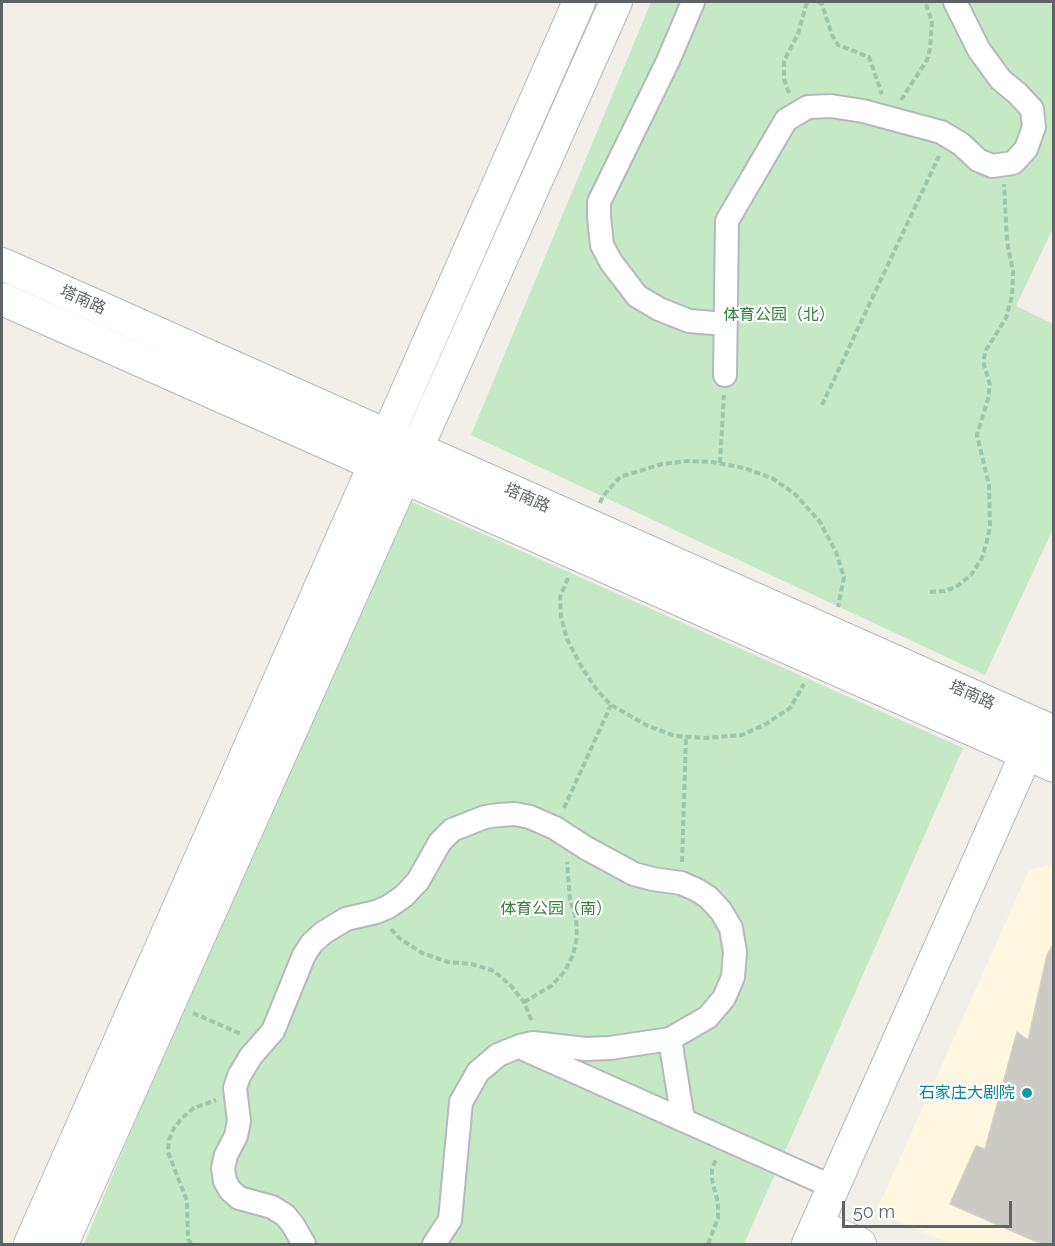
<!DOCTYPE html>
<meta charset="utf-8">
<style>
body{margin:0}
#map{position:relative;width:1055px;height:1246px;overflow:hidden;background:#f1efe8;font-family:Raleway,sans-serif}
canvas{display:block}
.frame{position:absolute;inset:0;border:3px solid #5f6368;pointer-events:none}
.scale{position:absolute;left:842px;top:1201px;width:170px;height:27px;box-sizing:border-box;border:3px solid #5f6368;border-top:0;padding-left:8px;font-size:18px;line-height:21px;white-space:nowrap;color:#5f6368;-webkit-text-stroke:4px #fff;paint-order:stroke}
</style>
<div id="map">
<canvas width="1055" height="1246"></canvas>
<div class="frame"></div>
<div class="scale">50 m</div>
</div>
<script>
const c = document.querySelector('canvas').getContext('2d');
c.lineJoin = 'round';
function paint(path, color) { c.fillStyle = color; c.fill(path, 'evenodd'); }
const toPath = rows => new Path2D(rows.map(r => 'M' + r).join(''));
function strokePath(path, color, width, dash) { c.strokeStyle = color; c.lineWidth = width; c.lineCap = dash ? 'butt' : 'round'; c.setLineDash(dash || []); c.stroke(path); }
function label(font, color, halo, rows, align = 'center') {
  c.font = font + ' Raleway,"Noto Sans SC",sans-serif'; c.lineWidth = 4.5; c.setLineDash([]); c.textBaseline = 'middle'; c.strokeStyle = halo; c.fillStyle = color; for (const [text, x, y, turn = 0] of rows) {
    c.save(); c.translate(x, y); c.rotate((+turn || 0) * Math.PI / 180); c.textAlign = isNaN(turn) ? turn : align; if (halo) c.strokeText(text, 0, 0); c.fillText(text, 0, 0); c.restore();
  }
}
paint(toPath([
 [1053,864,1053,1244,952,1244,876,1212,1029,870]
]), '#fef7e0');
paint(toPath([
 [651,2,1053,2,1053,228,1016,306,1053,324,1053,529,985,675,471,435],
 [396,495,963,748,744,1244,84,1244]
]), '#c5e8c5');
const building = toPath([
 [1054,943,1054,1244,1042,1244,950,1204,976,1146,985,1149,1017,1032,1028,1040,1047,955,1054,943]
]);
paint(building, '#cccac5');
strokePath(building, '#d6d1c6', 1.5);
const street = toPath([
 [693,2,668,61,599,202,599,217,602,245,611,262,637,296,659,309,689,321,725,324],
 [725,375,727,221,786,120,808,107,831,106,863,111,941,132,961,144,978,160,992,166,1013,163,1026,149,1034,127,1032,109,1017,93,1001,80,979,50,955,2],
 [670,1039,683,1120],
 [526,1050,833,1187],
 [304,1244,293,1225,285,1215,272,1207,239,1198,230,1190,225,1181,223,1168,226,1155,236,1136,239,1121,235,1088,239,1076,251,1056,273,1031,304,955,312,943,323,933,346,919,376,912,388,907,404,896,418,881,440,842,452,830,485,817,499,815,515,814,530,817,555,828,586,848,634,874,653,879,681,883,697,890,708,897,721,911,731,928,735,952,733,977,724,998,708,1017,670,1039,610,1048,586,1049,533,1043,520,1046,498,1055,478,1072,461,1102,450,1220,434,1244]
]);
const secondary = toPath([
 [2,264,1054,732],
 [2,299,1054,766],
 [816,1225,860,1244],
 [30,1244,579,2],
 [62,1244,616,2],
 [808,1244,1035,734]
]);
strokePath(street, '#b5b8bc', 26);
strokePath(secondary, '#b6babf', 34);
strokePath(toPath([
 [818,2,822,4,832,35,838,45,869,57,882,94],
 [789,93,784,79,784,61,798,34,807,2],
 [901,100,927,60,930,49,932,21,925,2],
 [822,405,939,156],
 [720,463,724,395],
 [600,503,603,496,620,477,662,464,687,461,712,462,744,468,772,478,795,494,820,522,836,552,844,577,838,607],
 [568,578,560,597,561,617,567,639,581,666,597,690,611,705,648,726,675,736,705,738,742,735,766,724,790,708,804,684],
 [930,592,944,591,956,587,971,575,982,558,987,541,990,525,989,485,977,435,988,399,990,385,984,365,984,358,986,350,1006,318,1012,296,1013,271,1007,242,1004,184],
 [564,808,611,705],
 [682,862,686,737],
 [391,929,399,938,422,953,448,962,472,964,494,971,512,987,524,1002,532,1022],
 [524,1002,551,986,565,971,573,955,577,937,576,919,570,899,567,862],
 [193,1013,241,1034],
 [191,1244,188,1239,187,1201,168,1152,169,1140,174,1128,182,1118,194,1108,216,1100],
 [708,1244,718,1218,718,1203,712,1180,712,1169,716,1159]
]), '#9cc7a9', 4, [6, 3]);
strokePath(street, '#fff', 22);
strokePath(secondary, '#fff', 32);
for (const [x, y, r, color] of [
 [1027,1093,6,"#0f9aa8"]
]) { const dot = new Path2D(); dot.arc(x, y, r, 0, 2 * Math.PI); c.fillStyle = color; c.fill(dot); strokePath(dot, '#fff', 2); }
label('16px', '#5f6368', '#fff', [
 ["塔南路",83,300,24],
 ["塔南路",527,498,24],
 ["塔南路",972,695,24]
]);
label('16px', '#348238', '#fff', [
 ["体育公园（北）",779,315],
 ["体育公园（南）",556,909]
]);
label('16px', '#0d838f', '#fff', [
 ["石家庄大剧院",1015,1093]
], 'right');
</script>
